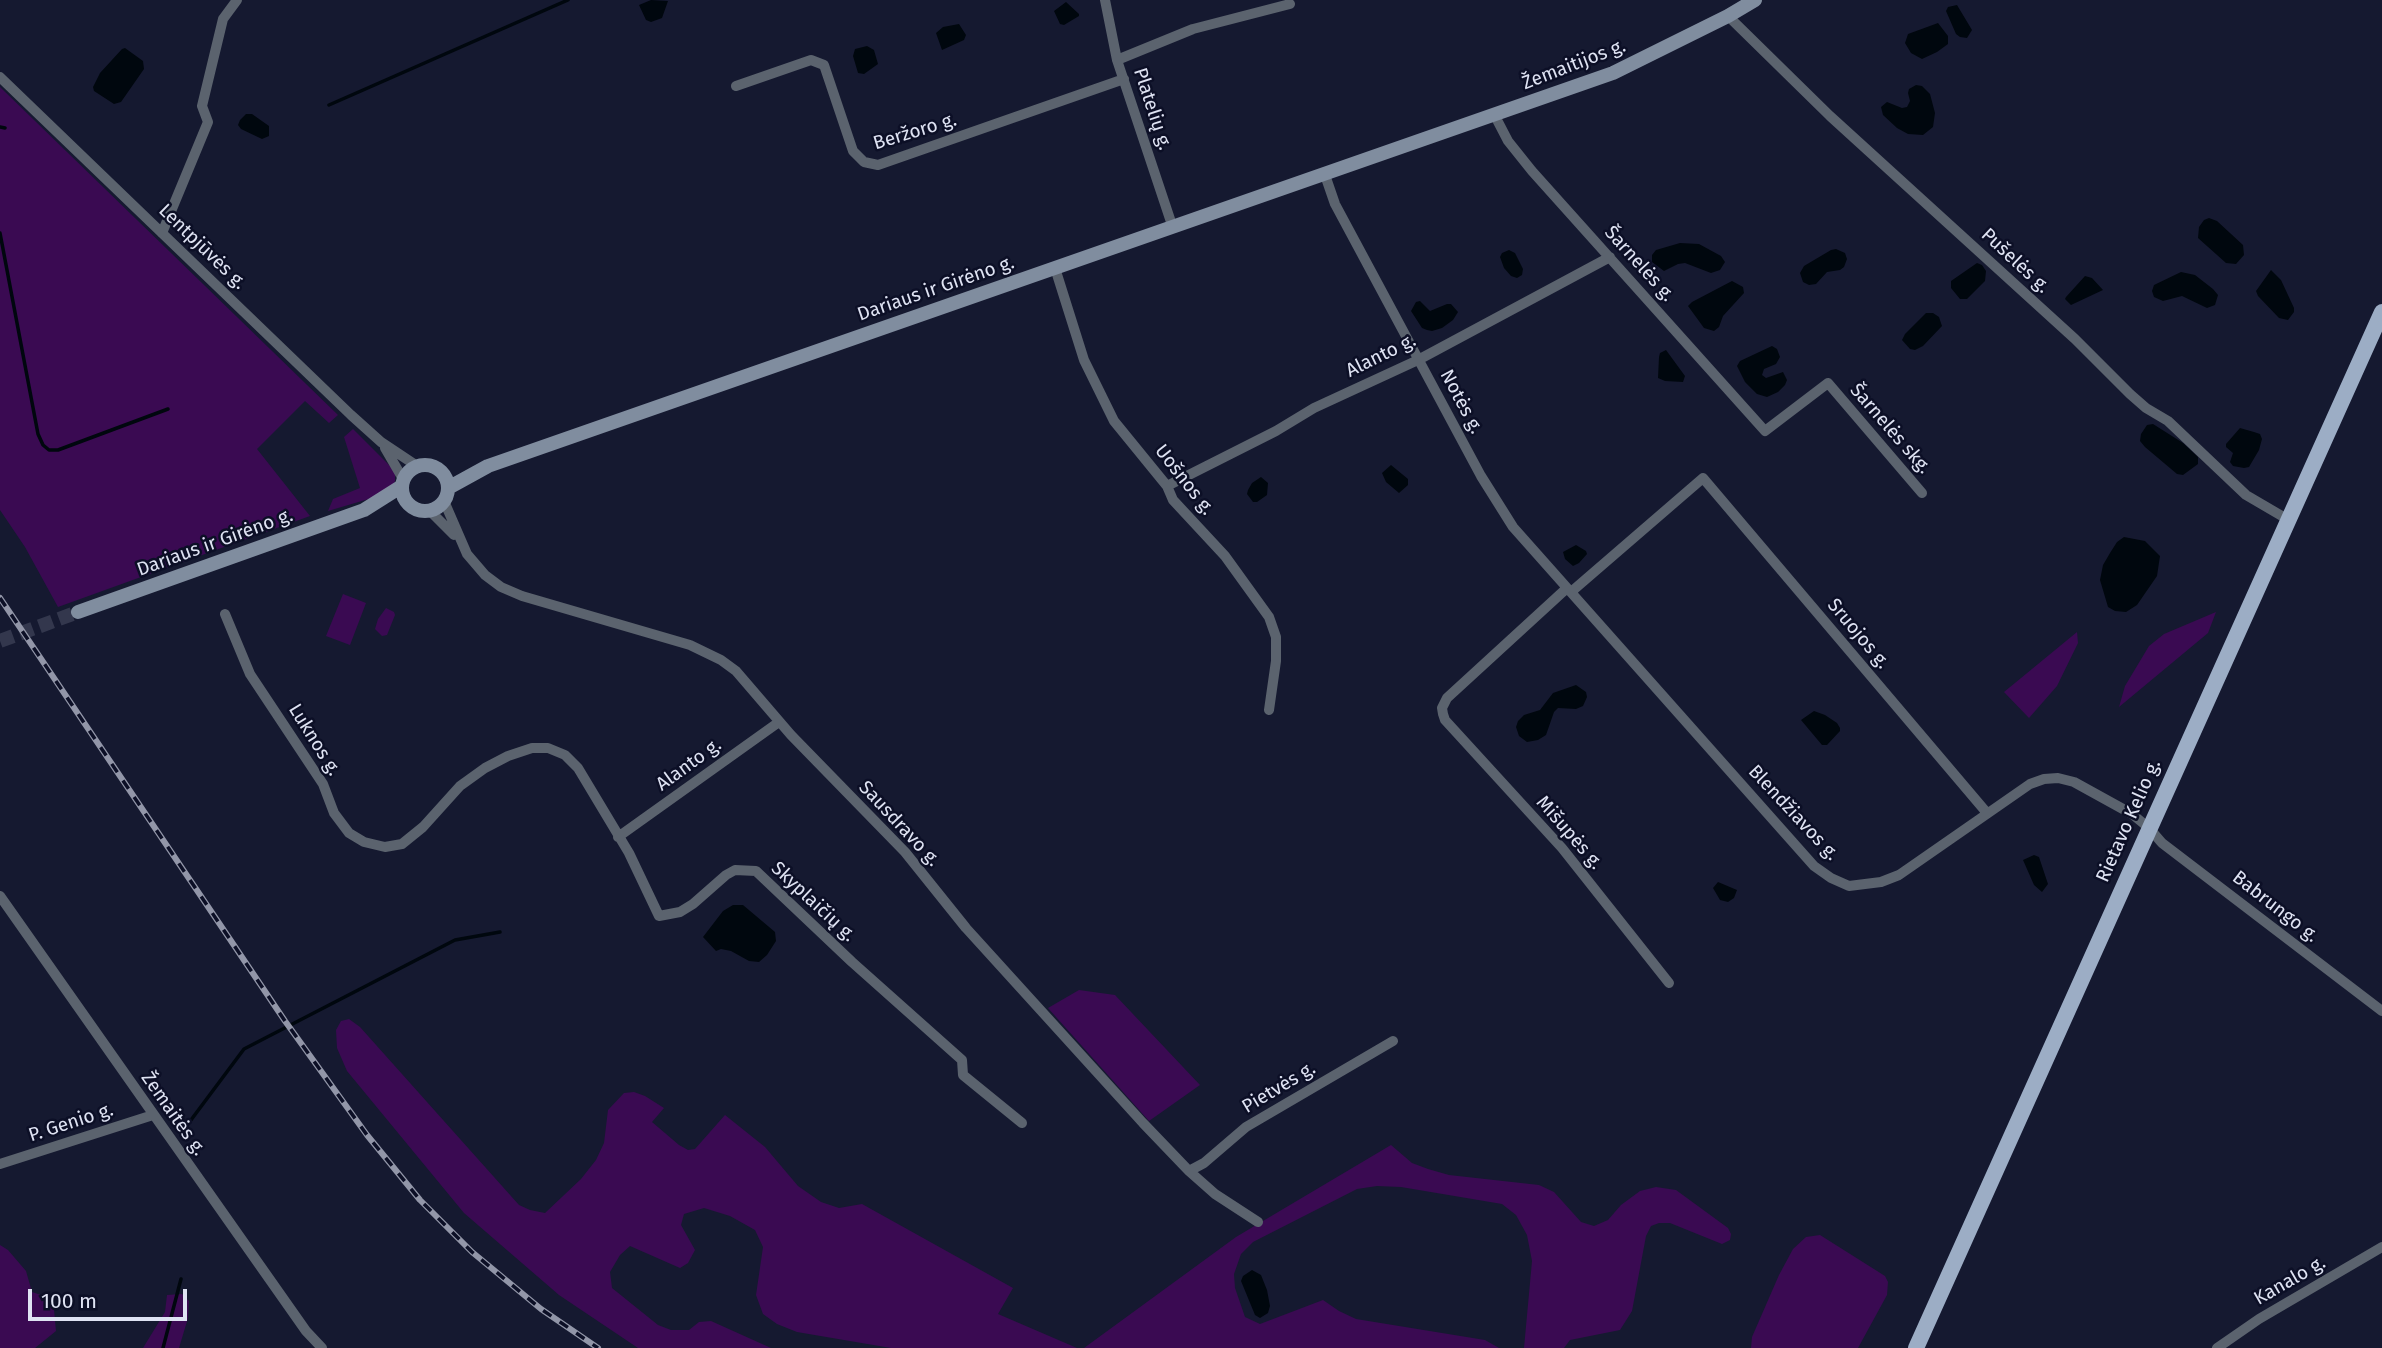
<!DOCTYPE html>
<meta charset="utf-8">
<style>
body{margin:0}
#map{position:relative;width:2382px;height:1348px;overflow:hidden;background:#151930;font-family:"Fira Sans",sans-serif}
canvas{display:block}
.scale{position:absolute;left:28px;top:1289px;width:159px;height:32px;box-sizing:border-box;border:4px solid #dfe3f3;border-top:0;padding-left:9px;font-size:21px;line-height:24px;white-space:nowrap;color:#dfe3f3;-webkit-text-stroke:5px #0c0f26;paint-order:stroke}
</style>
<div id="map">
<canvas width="2382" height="1348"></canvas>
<div class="scale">100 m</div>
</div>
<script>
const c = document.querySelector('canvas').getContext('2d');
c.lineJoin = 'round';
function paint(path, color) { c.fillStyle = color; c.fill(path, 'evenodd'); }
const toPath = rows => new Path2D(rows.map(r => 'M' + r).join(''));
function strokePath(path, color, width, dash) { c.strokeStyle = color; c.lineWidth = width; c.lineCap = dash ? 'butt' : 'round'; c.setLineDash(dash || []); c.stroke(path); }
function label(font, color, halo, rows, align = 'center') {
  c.font = font + ' "Fira Sans",sans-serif'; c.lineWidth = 5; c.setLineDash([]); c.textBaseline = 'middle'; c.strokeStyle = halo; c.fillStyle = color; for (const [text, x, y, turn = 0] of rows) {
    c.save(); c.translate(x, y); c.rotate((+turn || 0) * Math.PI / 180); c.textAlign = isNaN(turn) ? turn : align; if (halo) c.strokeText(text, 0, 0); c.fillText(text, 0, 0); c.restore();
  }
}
paint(toPath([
 [0,87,338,415,329,423,305,401,257,449,310,516,58,607,25,547,0,510],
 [353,429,395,471,395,481,393,486,382,495,328,511,333,499,360,488,344,437],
 [343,594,366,603,350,645,326,636],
 [386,608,394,612,395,615,387,635,382,636,375,629,378,619],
 [2216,612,2208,633,2119,707,2125,686,2149,646,2164,634],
 [2077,632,2078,643,2057,686,2029,718,2004,692],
 [1079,990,1115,995,1200,1085,1149,1121,1048,1008],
 [349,1019,360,1027,519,1205,530,1210,545,1213,581,1179,596,1160,604,1143,608,1110,624,1093,634,1092,645,1096,664,1108,652,1122,679,1145,688,1150,695,1149,725,1115,765,1147,798,1186,821,1202,839,1208,862,1204,1013,1288,998,1314,1077,1348,891,1348,797,1332,777,1324,763,1314,756,1295,763,1247,755,1230,730,1216,704,1208,684,1214,681,1225,695,1250,688,1263,680,1268,630,1246,620,1255,610,1272,612,1288,658,1325,671,1330,689,1330,699,1322,711,1321,771,1348,638,1348,559,1295,464,1213,347,1071,337,1048,336,1030,341,1021],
 [1391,1145,1412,1163,1428,1169,1449,1175,1539,1185,1554,1192,1581,1222,1594,1226,1608,1220,1621,1205,1640,1191,1656,1187,1676,1190,1728,1228,1731,1234,1730,1240,1722,1244,1670,1223,1659,1223,1651,1226,1646,1236,1632,1311,1620,1330,1570,1340,1564,1348,1524,1348,1532,1261,1527,1235,1516,1215,1502,1204,1401,1187,1377,1186,1357,1189,1253,1242,1241,1254,1234,1274,1235,1288,1245,1317,1260,1324,1323,1300,1339,1311,1356,1319,1485,1340,1499,1348,1084,1348,1236,1237],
 [1820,1235,1885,1276,1888,1282,1887,1295,1858,1348,1751,1348,1752,1337,1779,1275,1793,1249,1806,1237],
 [0,1245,8,1250,26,1271,32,1292,53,1299,56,1331,35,1348,0,1348],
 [182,1294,189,1301,188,1318,179,1348,143,1348,165,1312,167,1295]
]), '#3a0a52');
paint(toPath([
 [651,0,668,1,662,18,651,22,646,20,639,5],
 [1066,2,1079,14,1079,16,1064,25,1060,24,1054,11],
 [1957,5,1972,30,1967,38,1960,37,1956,34,1946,11,1948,7],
 [1938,23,1948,36,1948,44,1937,52,1922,59,1911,53,1905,43,1908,34],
 [959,24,966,35,964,40,942,50,936,33,943,27],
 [867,46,874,50,878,64,864,74,858,73,853,56,855,49],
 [125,48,143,61,144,69,121,102,114,104,94,91,93,87,100,73,122,49],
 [1916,85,1922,86,1930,94,1935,113,1933,127,1923,135,1908,134,1897,128,1883,115,1881,107,1887,102,1902,108,1907,107,1910,101,1908,93,1909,89],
 [246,114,252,114,269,126,269,136,262,139,241,129,238,125,240,120],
 [2209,218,2217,221,2243,245,2244,255,2236,264,2226,263,2198,238,2199,227,2204,220],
 [1680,243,1699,244,1721,256,1725,262,1720,270,1711,273,1685,263,1678,264,1664,271,1652,262,1652,255,1656,250],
 [1836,249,1845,253,1847,259,1844,267,1840,270,1827,272,1816,284,1809,285,1803,282,1800,273,1804,266,1831,250],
 [1509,250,1515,253,1523,269,1522,275,1517,278,1511,276,1504,268,1500,257,1502,253],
 [1977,263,1982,265,1986,271,1985,281,1967,299,1960,299,1951,288,1951,281],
 [2271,270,2281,280,2294,308,2294,312,2288,320,2279,318,2258,296,2256,291],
 [2181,272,2195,275,2213,289,2218,295,2215,305,2207,308,2182,296,2163,301,2154,297,2152,291,2154,285],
 [2085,276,2092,278,2103,290,2071,305,2065,299,2066,297],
 [1732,281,1743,287,1744,293,1723,316,1719,327,1714,331,1704,328,1688,306,1692,302],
 [1420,301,1430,311,1447,304,1451,304,1458,312,1453,320,1442,328,1432,331,1427,330,1422,328,1411,311,1416,302],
 [1926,313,1933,313,1939,317,1942,326,1923,346,1915,350,1910,349,1902,340,1905,334],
 [1772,346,1777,349,1780,357,1776,364,1764,369,1762,375,1766,378,1783,372,1787,380,1785,385,1778,392,1767,397,1757,394,1745,382,1737,366,1740,361],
 [1666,350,1685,376,1683,382,1665,381,1658,378,1659,357,1660,353],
 [2153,424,2183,443,2198,457,2198,464,2183,475,2177,474,2145,447,2140,441,2141,434,2147,425],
 [2240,428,2254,432,2260,434,2262,439,2259,450,2249,467,2244,468,2233,466,2230,462,2233,453,2226,447,2226,444],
 [1391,465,1408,479,1408,485,1399,493,1386,482,1382,473],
 [1261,477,1268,483,1267,495,1257,502,1253,502,1247,494,1248,490,1252,483],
 [2124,537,2145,541,2160,556,2157,576,2137,605,2126,612,2115,611,2108,607,2100,580,2103,565,2110,553,2117,542],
 [1576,545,1586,551,1587,554,1579,563,1573,566,1565,559,1563,552],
 [1576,685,1586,692,1587,697,1583,706,1576,709,1558,708,1554,712,1546,735,1538,740,1527,742,1519,736,1516,727,1518,721,1524,715,1540,710,1553,693],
 [1814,711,1825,715,1837,723,1840,728,1840,731,1827,745,1822,745,1801,720],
 [2034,855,2039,857,2048,884,2042,892,2034,885,2023,860],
 [1718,882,1737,890,1734,898,1728,902,1720,900,1713,888],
 [733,905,743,905,775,932,776,941,767,955,759,962,749,961,731,951,721,949,716,951,703,937,723,911],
 [1252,1270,1261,1275,1267,1290,1270,1306,1268,1313,1260,1318,1255,1315,1241,1281,1243,1276]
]), '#00070e');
strokePath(toPath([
 [329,105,568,0],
 [0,127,5,128],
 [0,233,38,434,43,445,49,450,58,450,168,409],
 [182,1132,244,1049,455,940,500,932],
 [163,1348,181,1279]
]), '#00070e', 3.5);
strokePath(toPath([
 [0,641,78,612]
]), '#33374d', 14, [14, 7]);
strokePath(toPath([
 [1105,0,1117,60,1173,228],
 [1728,16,1830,116,2075,339,2130,394,2146,408,2168,421,2246,495,2287,519],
 [1117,60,1193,29,1290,4],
 [0,77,351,415,381,442,417,466],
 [736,86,811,60,824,65,853,151,864,162,878,165,1124,79],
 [1495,116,1508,141,1532,171,1765,431,1828,383,1922,493],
 [1325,175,1335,204,1481,476,1513,527,1814,866,1831,878,1849,886,1881,882,1899,875,2030,784,2044,779,2058,778,2074,782,2132,814,2149,828,2162,843,2382,1011],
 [162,233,208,122,202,106,223,19,237,0],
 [1055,268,1084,360,1114,421,1167,486,1173,500,1225,556,1269,617,1276,637,1276,661,1269,710],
 [385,448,403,479],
 [1167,486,1276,431,1314,408,1418,360,1610,257],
 [444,501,467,554,485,575,501,587,522,596,690,645,721,660,736,671,791,735,905,852,966,928,1143,1123,1189,1171,1215,1194,1258,1222],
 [430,511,454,535],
 [1567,588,1447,698,1442,708,1443,714,1445,720,1562,848,1669,983],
 [1571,592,1703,478,1987,813],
 [225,614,250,674,323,784,334,813,349,833,364,842,385,847,402,844,423,827,460,786,485,768,508,756,532,748,548,748,565,755,578,768,629,853,659,916,680,912,693,904,726,875,735,870,756,871,852,962,962,1060,963,1075,1022,1123],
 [618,837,779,722],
 [0,896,306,1331,322,1348],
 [0,1164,153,1115],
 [1189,1171,1204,1163,1246,1127,1393,1041],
 [2217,1348,2259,1319,2382,1247]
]), '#5b636e', 10);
strokePath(toPath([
 '402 488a23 23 0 1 1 46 0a23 23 0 1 1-46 0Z',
 [448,488,488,466,1613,73,1728,16,1755,0],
 [78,612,364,510,402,486]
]), '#808d9f', 14);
strokePath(toPath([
 [1916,1348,2382,312]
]), '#9cadc5', 16);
const rail = toPath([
 [0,598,285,1021,367,1135,420,1200,472,1252,541,1309,598,1348]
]);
strokePath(rail, '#9296a8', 6);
strokePath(rail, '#0c0f26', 3.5, [10]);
label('19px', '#dfe3f3', '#0c0f26', [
 ["Žemaitijos g.",1574,65,-21],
 ["Platelių g.",1152,109,72],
 ["Beržoro g.",915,132,-17],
 ["Lentpjūvės g.",202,247,44],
 ["Pušelės g.",2015,261,43],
 ["Šarnelės g.",1639,264,48],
 ["Dariaus ir Girėno g.",936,289,-19],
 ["Alanto g.",1381,356,-26],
 ["Notės g.",1461,402,62],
 ["Šarnelės skg.",1890,429,49],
 ["Uošnos g.",1184,480,52],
 ["Dariaus ir Girėno g.",215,543,-20],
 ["Sruojos g.",1858,634,50],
 ["Luknos g.",314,740,58],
 ["Alanto g.",689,765,-36],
 ["Blendžiavos g.",1793,813,47],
 ["Rietavo Kelio g.",2129,821,-66],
 ["Sausdravo g.",899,824,47],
 ["Mišupės g.",1569,833,49],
 ["Skyplaičių g.",813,902,43],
 ["Babrungo g.",2275,907,38],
 ["Pietvės g.",1279,1088,-31],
 ["Žemaitės g.",173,1114,55],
 ["P. Genio g.",71,1123,-18],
 ["Kanalo g.",2290,1281,-30]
]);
</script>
